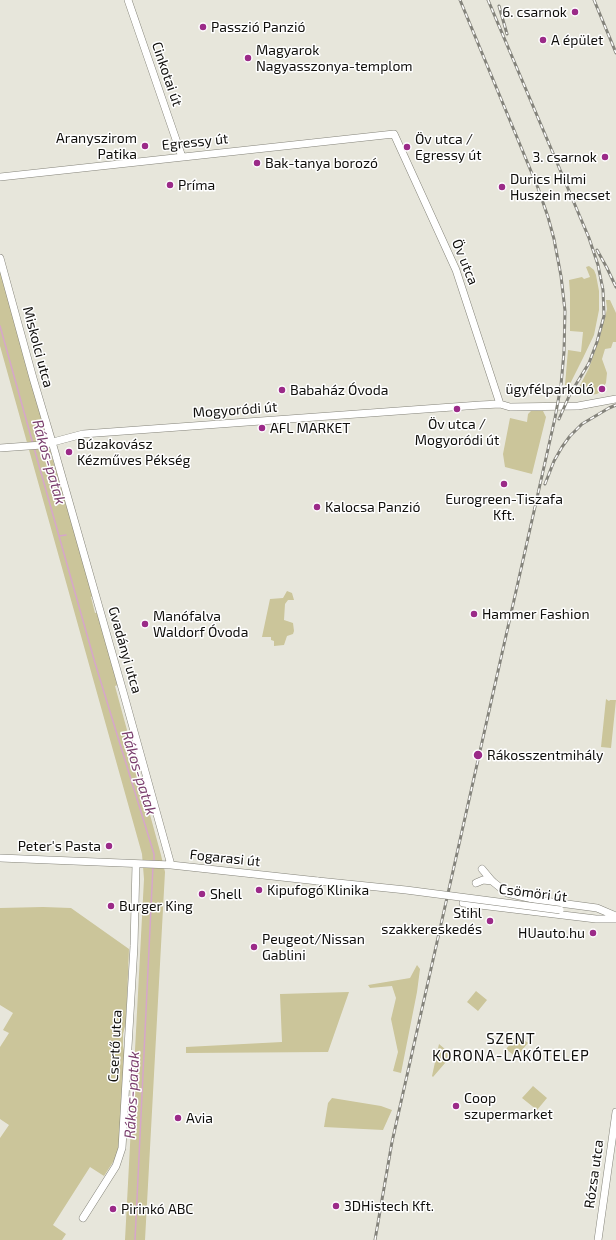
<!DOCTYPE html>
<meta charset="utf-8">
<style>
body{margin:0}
canvas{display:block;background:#e7e6db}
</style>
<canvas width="616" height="1240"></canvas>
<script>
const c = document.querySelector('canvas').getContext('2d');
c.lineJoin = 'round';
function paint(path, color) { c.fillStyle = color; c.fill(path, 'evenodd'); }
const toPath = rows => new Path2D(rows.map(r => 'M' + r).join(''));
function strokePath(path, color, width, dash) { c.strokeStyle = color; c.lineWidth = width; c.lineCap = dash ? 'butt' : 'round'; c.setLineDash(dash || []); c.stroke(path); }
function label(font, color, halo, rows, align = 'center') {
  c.font = font + ' "Exo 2",sans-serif'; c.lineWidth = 3; c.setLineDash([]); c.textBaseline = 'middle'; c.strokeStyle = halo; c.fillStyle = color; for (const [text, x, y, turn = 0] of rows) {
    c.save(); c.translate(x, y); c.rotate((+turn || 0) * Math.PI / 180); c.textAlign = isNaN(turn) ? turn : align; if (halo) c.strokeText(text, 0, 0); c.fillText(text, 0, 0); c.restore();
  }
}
paint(toPath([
 [0,266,55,468,57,467,93,596,91,597,95,613,97,613,118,685,115,686,161,855,165,872,145,1240,125,1240,144,879,142,854,0,346],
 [589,266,594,270,596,275,599,291,599,310,594,335,583,358,569,386,565,385,568,350,581,352,583,332,570,331,570,293,569,280,582,277,584,279,590,277,586,267],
 [606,300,610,300,616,313,616,342,613,342,611,348,605,349,602,359,607,373,606,383,600,392,597,394,590,395,579,394,576,393,589,368,600,336,607,309],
 [531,411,543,411,546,417,532,474,505,467,503,454,510,418,527,422,528,414],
 [287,591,292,593,294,600,288,600,285,604,284,620,293,623,294,631,293,634,287,636,284,645,274,646,274,641,271,640,271,637,262,637,270,599,283,598],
 [606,699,609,701,610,700,616,700,611,748,601,747],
 [43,907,71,908,129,949,126,1023,123,1034,123,1045,125,1056,121,1140,115,1159,104,1176,90,1167,53,1225,66,1234,62,1240,0,1240,0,1138,9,1125,0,1119,0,1047,9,1033,3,1030,13,1013,0,1005,0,908],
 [417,965,420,969,417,992,401,1073,393,1071,398,1052,391,1019,396,998,392,986,370,988,368,985,410,978],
 [476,991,487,1000,478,1011,467,1002],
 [349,992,328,1052,186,1053,186,1047,282,1042,280,994],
 [518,1035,528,1043,516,1057,506,1049],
 [439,1044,452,1055,433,1077,432,1076],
 [533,1086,547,1098,537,1110,522,1098],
 [332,1098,381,1106,392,1110,383,1130,324,1127,328,1103]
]), '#cbc59a');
strokePath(toPath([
 [0,326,33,444],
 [34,448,95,663,154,854,154,863],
 [59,536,66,535],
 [135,1240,153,866]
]), '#d6a6ca', 1.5);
const secondary = toPath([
 [128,0,182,157],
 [0,177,394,134,456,270,500,404],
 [0,258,33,378,52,442,124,695,171,865],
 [0,448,42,445,83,434,480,405,500,404,510,407,578,406,616,399],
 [0,858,171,865,318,881],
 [482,869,492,881,507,893,537,900,597,908,616,916],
 [476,883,483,880,492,881],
 [463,903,596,919,616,919],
 [83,1218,116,1166,122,1148,134,946,136,864],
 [598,1240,616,1112]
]);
strokePath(secondary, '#848379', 8);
strokePath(secondary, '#fff', 7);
const rail = toPath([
 [488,0,589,238,598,265,603,290,604,316,597,342,589,363,570,394,559,419],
 [594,0,616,53],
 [499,6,507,34],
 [597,250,607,268,616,287],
 [545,484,554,461,562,447,570,436,582,424,609,408,616,405],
 [375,1240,392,1142,555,418,561,385,564,352,565,311,561,276,554,239,548,217,538,188,460,0]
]);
strokePath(rail, '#84837b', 3);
strokePath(rail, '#fff', 1.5, [4.5]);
const secondaryBridge = toPath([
 [318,881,406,890,560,910]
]);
strokePath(secondaryBridge, '#848379', 8, []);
strokePath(secondaryBridge, '#fff', 7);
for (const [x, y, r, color] of [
 [575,12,4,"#9b2a88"],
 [203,27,4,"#9b2a88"],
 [543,40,4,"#9b2a88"],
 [248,58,4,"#9b2a88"],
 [145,146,4,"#9b2a88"],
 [407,147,4,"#9b2a88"],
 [605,157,4,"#9b2a88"],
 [257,163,4,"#9b2a88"],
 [170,185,4,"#9b2a88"],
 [502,187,4,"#9b2a88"],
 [602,389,4,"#9b2a88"],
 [282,390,4,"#9b2a88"],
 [457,409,4,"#9b2a88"],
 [262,428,4,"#9b2a88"],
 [69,452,4,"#9b2a88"],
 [504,484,4,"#9b2a88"],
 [317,507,4,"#9b2a88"],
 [474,614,4,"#9b2a88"],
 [145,624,4,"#9b2a88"],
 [478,755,5,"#9b2a88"],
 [109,846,4,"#9b2a88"],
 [259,890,4,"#9b2a88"],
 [202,894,4,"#9b2a88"],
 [111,906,4,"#9b2a88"],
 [490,921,4,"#9b2a88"],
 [593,933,4,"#9b2a88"],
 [254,947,4,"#9b2a88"],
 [456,1106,4,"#9b2a88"],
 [178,1118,4,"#9b2a88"],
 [336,1206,4,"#9b2a88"],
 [113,1209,4,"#9b2a88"]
]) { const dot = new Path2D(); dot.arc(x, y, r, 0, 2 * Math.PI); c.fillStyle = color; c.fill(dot); strokePath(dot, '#fff', 1.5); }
label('14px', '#0f0e0b', '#fff', [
 ["6. csarnok",567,12,"right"],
 ["Passzió Panzió",211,27],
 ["A épület",551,40],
 ["Magyarok",256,50],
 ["Nagyasszonya-templom",256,66],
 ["Aranyszirom",137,138,"right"],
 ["Patika",137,154,"right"],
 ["Öv utca /",415,139],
 ["Egressy út",415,155],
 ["3. csarnok",597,157,"right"],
 ["Bak-tanya borozó",265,163],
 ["Durics Hilmi",510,179],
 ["Huszein mecset",510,195],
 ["Príma",178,185],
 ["ügyfélparkoló",594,389,"right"],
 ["Babaház Óvoda",290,390],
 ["Öv utca /",457,424,"center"],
 ["Mogyoródi út",457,440,"center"],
 ["AFL MARKET",270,428],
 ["Búzakovász",77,444],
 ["Kézműves Pékség",77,460],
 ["Eurogreen-Tiszafa",504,499,"center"],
 ["Kft.",504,515,"center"],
 ["Kalocsa Panzió",325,507],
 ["Hammer Fashion",482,614],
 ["Manófalva",153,616],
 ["Waldorf Óvoda",153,632],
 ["Rákosszentmihály",487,755],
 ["Peter's Pasta",101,846,"right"],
 ["Kipufogó Klinika",267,890],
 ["Shell",210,894],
 ["Burger King",119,906],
 ["Stihl",482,913,"right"],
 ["szakkereskedés",482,929,"right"],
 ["HUauto.hu",585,933,"right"],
 ["Peugeot/Nissan",262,939],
 ["Gablini",262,955],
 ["Coop",464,1098],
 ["szupermarket",464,1114],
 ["Avia",186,1118],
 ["3DHistech Kft.",344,1206],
 ["Pirinkó ABC",121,1209]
], 'left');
label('14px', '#0f0e0b', '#fff', [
 ["Cinkotai út",167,74,71],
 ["Egressy út",195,142,-6],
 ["Öv utca",465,262,68],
 ["Miskolci utca",38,347,75],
 ["Mogyoródi út",235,410,-4],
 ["Gvadányi utca",125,650,74],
 ["Fogarasi út",225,858,6],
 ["Csömöri út",533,893,7],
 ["Csertő utca",115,1046,-87],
 ["Rózsa utca",594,1174,-82]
]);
label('italic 15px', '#7a3e6d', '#fff', [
 ["Rákos-patak",49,462,74],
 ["Rákos-patak",139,773,73],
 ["Rákos-patak",132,1095,-87]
]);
c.letterSpacing = '1px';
label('15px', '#0f0e0b', '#fff', [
 ["SZENT",511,1039],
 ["KORONA-LAKÓTELEP",511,1056]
]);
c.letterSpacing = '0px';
</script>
